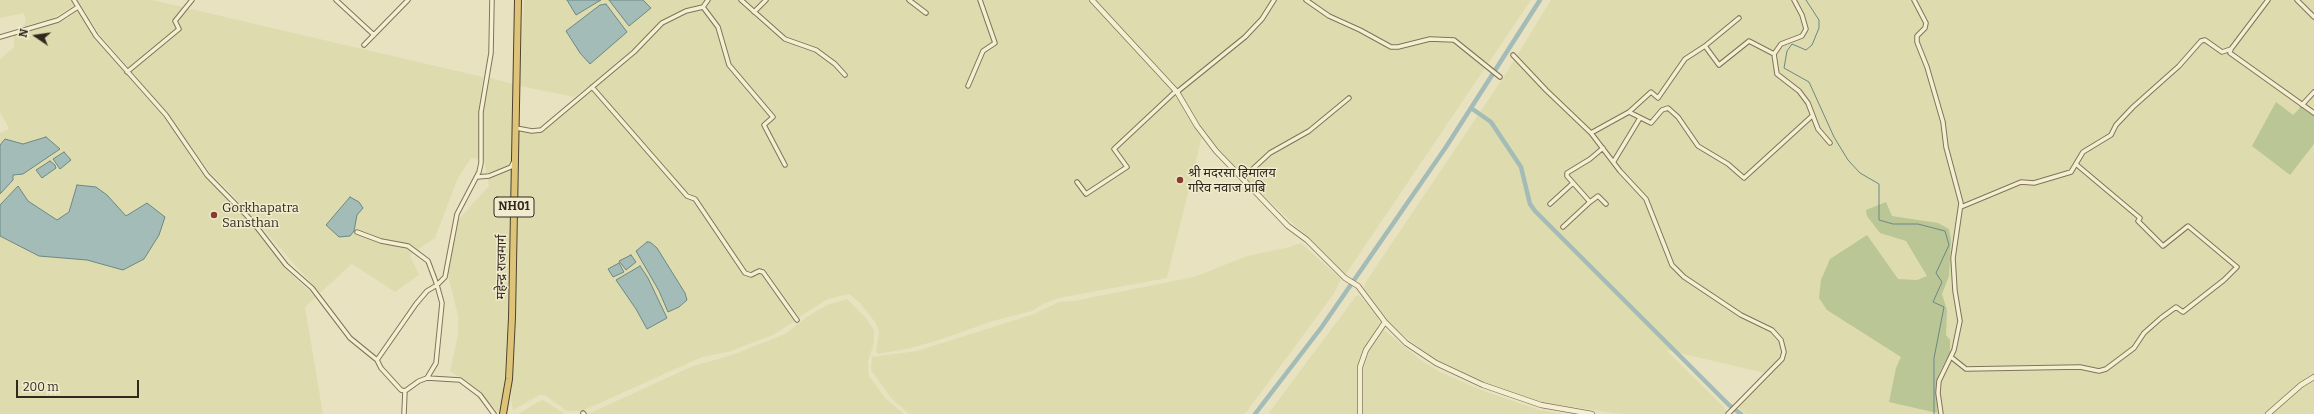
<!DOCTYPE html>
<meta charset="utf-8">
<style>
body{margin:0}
#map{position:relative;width:2314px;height:414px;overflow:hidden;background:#e9e2c0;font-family:Bitter,serif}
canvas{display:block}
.north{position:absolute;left:16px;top:16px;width:40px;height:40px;-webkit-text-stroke:3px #f1eccf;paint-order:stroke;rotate:283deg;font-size:11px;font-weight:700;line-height:16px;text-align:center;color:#31291d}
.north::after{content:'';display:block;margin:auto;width:14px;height:18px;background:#31291d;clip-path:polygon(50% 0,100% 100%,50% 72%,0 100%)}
.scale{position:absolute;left:16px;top:380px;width:123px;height:18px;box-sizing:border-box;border:2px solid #31291d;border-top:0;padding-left:5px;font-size:12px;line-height:14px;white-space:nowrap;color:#31291d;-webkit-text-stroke:3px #f1eccf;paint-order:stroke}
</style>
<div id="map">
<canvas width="2314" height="414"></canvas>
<div class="north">N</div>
<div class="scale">200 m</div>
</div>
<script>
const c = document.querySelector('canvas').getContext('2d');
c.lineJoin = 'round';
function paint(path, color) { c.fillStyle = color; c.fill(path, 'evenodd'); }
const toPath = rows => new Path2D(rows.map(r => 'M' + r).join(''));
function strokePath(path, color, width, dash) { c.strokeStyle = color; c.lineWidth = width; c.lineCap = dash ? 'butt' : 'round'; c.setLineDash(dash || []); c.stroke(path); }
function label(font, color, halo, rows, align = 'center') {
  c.font = font + ' Bitter,"Noto Sans Devanagari",serif'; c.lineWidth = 3; c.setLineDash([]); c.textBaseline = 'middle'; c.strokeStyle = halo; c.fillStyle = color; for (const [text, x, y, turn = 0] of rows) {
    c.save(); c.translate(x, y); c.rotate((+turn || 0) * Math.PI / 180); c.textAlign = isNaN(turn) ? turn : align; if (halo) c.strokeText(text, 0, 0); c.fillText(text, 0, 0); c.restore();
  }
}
paint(toPath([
 [0,0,71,0,74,6,51,19,22,27,26,22,24,13,0,18],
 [77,0,152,0,483,77,479,113,479,159,471,158,458,178,435,238,410,255,419,275,395,292,352,264,320,293,228,190,210,173,167,113,100,35],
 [524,0,1531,0,1346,274,1235,168,1203,132,1167,278,1059,298,1043,304,1032,311,993,321,939,340,911,348,878,354,876,351,879,331,875,322,860,303,849,294,828,299,799,317,764,268,753,272,747,271,694,196,686,191,592,84,574,97,520,86],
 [1551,0,2314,0,2314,414,1746,414,1737,406,1769,374,1666,350,1723,406,1727,412,1725,414,1621,414,1540,402,1486,385,1454,371,1436,360,1392,327,1363,289,1367,280,1503,78],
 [78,11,102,46,170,125,201,172,248,221,295,278,316,297,305,307,323,414,0,414,0,133,9,129,0,112,0,59,14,47,14,35,66,19],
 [487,77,513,84,508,314,504,388,499,413,471,385,450,371,458,335,458,316,448,275,457,221,489,186,484,160,482,160,482,122],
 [592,91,634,137,684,196,693,200,745,275,750,277,760,273,763,274,795,321,773,335,728,352,702,357,582,411,567,411,545,395,539,395,513,410,511,401,515,319,519,135,521,132,540,132],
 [1301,243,1341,279,1333,295,1245,414,909,414,891,398,871,370,872,357,917,351,1034,314,1059,302,1074,301,1194,277,1247,256,1290,247],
 [1359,295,1378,317,1380,323,1364,353,1358,414,1268,414,1356,296],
 [847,299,865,317,874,330,874,343,868,361,869,376,886,399,904,414,588,414,693,366,732,355,785,334,808,316,827,305],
 [1383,329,1421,360,1440,372,1481,390,1540,410,1564,414,1362,414,1363,365,1373,341],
 [543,400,565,414,518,414,538,402]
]), '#dedcae');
paint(toPath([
 [2276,102,2293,115,2301,107,2314,115,2314,144,2290,175,2252,146],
 [1886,202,1892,216,1938,223,1949,229,1951,240,1949,276,1942,294,1947,310,1946,335,1950,340,1950,353,1941,369,1936,384,1937,413,1889,402,1896,368,1901,357,1827,310,1819,298,1821,280,1830,259,1867,235,1898,279,1917,280,1927,276,1906,241,1880,233,1867,216,1866,210]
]), '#bac696');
const water = toPath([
 [567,0,601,0,576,15,567,0],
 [609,0,643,0,651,8,629,26,609,0],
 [606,4,627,32,590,64,580,53,566,31,600,5,606,4],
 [46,137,60,149,23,174,13,175,13,180,0,194,0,145,5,139,23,144,46,137],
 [64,152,71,160,60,169,53,159,64,152],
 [50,161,55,165,56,168,42,178,36,170,50,161],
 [77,185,96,187,107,195,126,216,147,203,165,217,159,235,144,259,123,270,87,260,39,256,0,236,0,205,18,186,28,201,57,220,69,212,77,185],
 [350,197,359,202,363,208,357,215,354,231,350,236,339,237,326,225,350,197],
 [647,242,650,242,657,248,685,293,687,300,679,307,668,312,659,291,636,251,647,242],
 [631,255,636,262,626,270,619,261,631,255],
 [619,263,624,272,613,277,608,269,619,263],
 [640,266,648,278,667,318,647,329,636,309,616,280,640,266]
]);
paint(water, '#a3bcb7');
strokePath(water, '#6b8885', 1);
strokePath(toPath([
 [1806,0,1819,20,1819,28,1812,45,1806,50,1792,44,1787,51,1784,68,1809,82,1834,137,1848,160,1860,173,1879,184,1879,220,1893,224,1918,224,1945,231,1949,245,1936,273,1942,282,1933,302,1944,307,1934,358,1934,414]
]), '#6b8885', 1);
strokePath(toPath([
 [1471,108,1491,122,1521,167,1530,204,1535,211,1729,405,1741,414],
 [1255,414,1321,328,1446,147,1540,0]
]), '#a3bcb7', 4.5);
const minor = toPath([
 [74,0,96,36,166,115,207,175,252,221,286,265,312,288,350,338,377,360,381,368,401,390,405,391,419,381,427,378,436,363,442,303,437,285,427,291,416,304,377,360],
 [336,0,374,35],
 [741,0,785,39,816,50,835,64,845,75],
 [909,0,926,13],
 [1306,0,1329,16,1360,30,1391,47,1398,47,1430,39,1454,40,1500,77],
 [1914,0,1926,23,1925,28,1917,36,1917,42,1927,67,1943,122,1946,147,1961,203,1953,258,1955,291,1960,321,1954,350,1939,381,1938,393,1941,414],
 [2268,0,2231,49,2230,53,2314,113],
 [2297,0,2314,17],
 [703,7,718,27,729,65,773,117,764,125,785,165],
 [754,12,766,0],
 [0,37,58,20,78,7],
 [364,45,408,0],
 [1705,46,1739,18],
 [1774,54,1781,44,1802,36,1806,29,1802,15,1794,0],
 [1513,55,1546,90,1591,133,1620,171,1646,199,1672,265,1684,277,1741,315,1772,330,1781,340,1784,352,1782,359,1728,414],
 [127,72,179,29,175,21,192,0],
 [968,86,983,51,995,43,980,0],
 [592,87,687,196,695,199,745,273,751,275,759,271,763,272,797,320],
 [1177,92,1245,37,1262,19,1274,0],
 [2302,105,2314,92],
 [1629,112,1651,92,1658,98,1685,59,1705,46,1719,65,1749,41,1774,54,1777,74,1799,91,1808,103,1818,129,1830,143],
 [516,128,532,131,541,130,634,52,662,23,686,11,703,7,708,0],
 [1591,133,1629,112,1651,123,1662,110,1668,108,1678,117,1698,146,1728,164,1744,178,1812,116],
 [1614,161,1640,118],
 [477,177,489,176,511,167,514,161],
 [1243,178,1270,153,1309,131,1349,98],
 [1077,182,1086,194,1127,167,1114,149,1176,91],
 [1590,202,1598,196,1606,204],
 [1550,204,1573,183],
 [1961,207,2021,182,2034,183,2071,172,2083,152,2111,135,2116,125,2133,107,2179,66,2201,41,2205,40,2222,52,2231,49],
 [1563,227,1590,202,1567,176,1567,173,1590,159,1603,148],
 [357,232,381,241,408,246,428,261,437,285,445,277,457,214,479,172,481,163,481,112,491,53,492,0],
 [1951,357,1966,369,2080,367,2099,371,2106,369,2134,348,2144,333,2161,318,2176,307,2183,312,2224,280,2237,267,2188,226,2163,246,2138,221,2140,218,2077,165],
 [427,378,460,380,480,395,494,414],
 [583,413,584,414],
 [404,414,405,391]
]);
const tertiary = toPath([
 [1092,0,1177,92,1197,126,1216,151,1288,226,1307,240,1345,278,1358,286,1385,322,1406,343,1436,363,1483,385,1541,405,1592,414],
 [1360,414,1360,367,1366,350,1385,322],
 [2268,414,2301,385,2314,377]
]);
const trunk = toPath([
 [503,414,509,379,512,317,518,0]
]);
strokePath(minor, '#80735a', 5.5);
strokePath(tertiary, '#80735a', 6);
strokePath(trunk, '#4e412e', 8);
strokePath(minor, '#f5efd2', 3.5);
strokePath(tertiary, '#f5efd2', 4.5);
strokePath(trunk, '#dec478', 6);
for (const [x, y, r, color] of [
 [1180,180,4,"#8a3a2f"],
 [214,215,4,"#8a3a2f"]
]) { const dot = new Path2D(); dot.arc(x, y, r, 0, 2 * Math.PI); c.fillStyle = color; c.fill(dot); strokePath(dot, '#f1eccf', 1.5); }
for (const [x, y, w] of [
 [514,207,40]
]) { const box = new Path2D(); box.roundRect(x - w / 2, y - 10, w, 20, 3); c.fillStyle = '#f1eccf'; c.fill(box); strokePath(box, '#31291d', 1); }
label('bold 12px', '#31291d', null, [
 ["NH01",514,207]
]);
label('13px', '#31291d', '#f1eccf', [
 ["श्री मदरसा हिमालय",1188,173],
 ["गरिव नवाज प्राबि",1188,188],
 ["Gorkhapatra",222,208],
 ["Sansthan",222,223]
], 'left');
label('13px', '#31291d', '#f1eccf', [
 ["महेन्द्र राजमार्ग",502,267,-89]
]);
</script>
